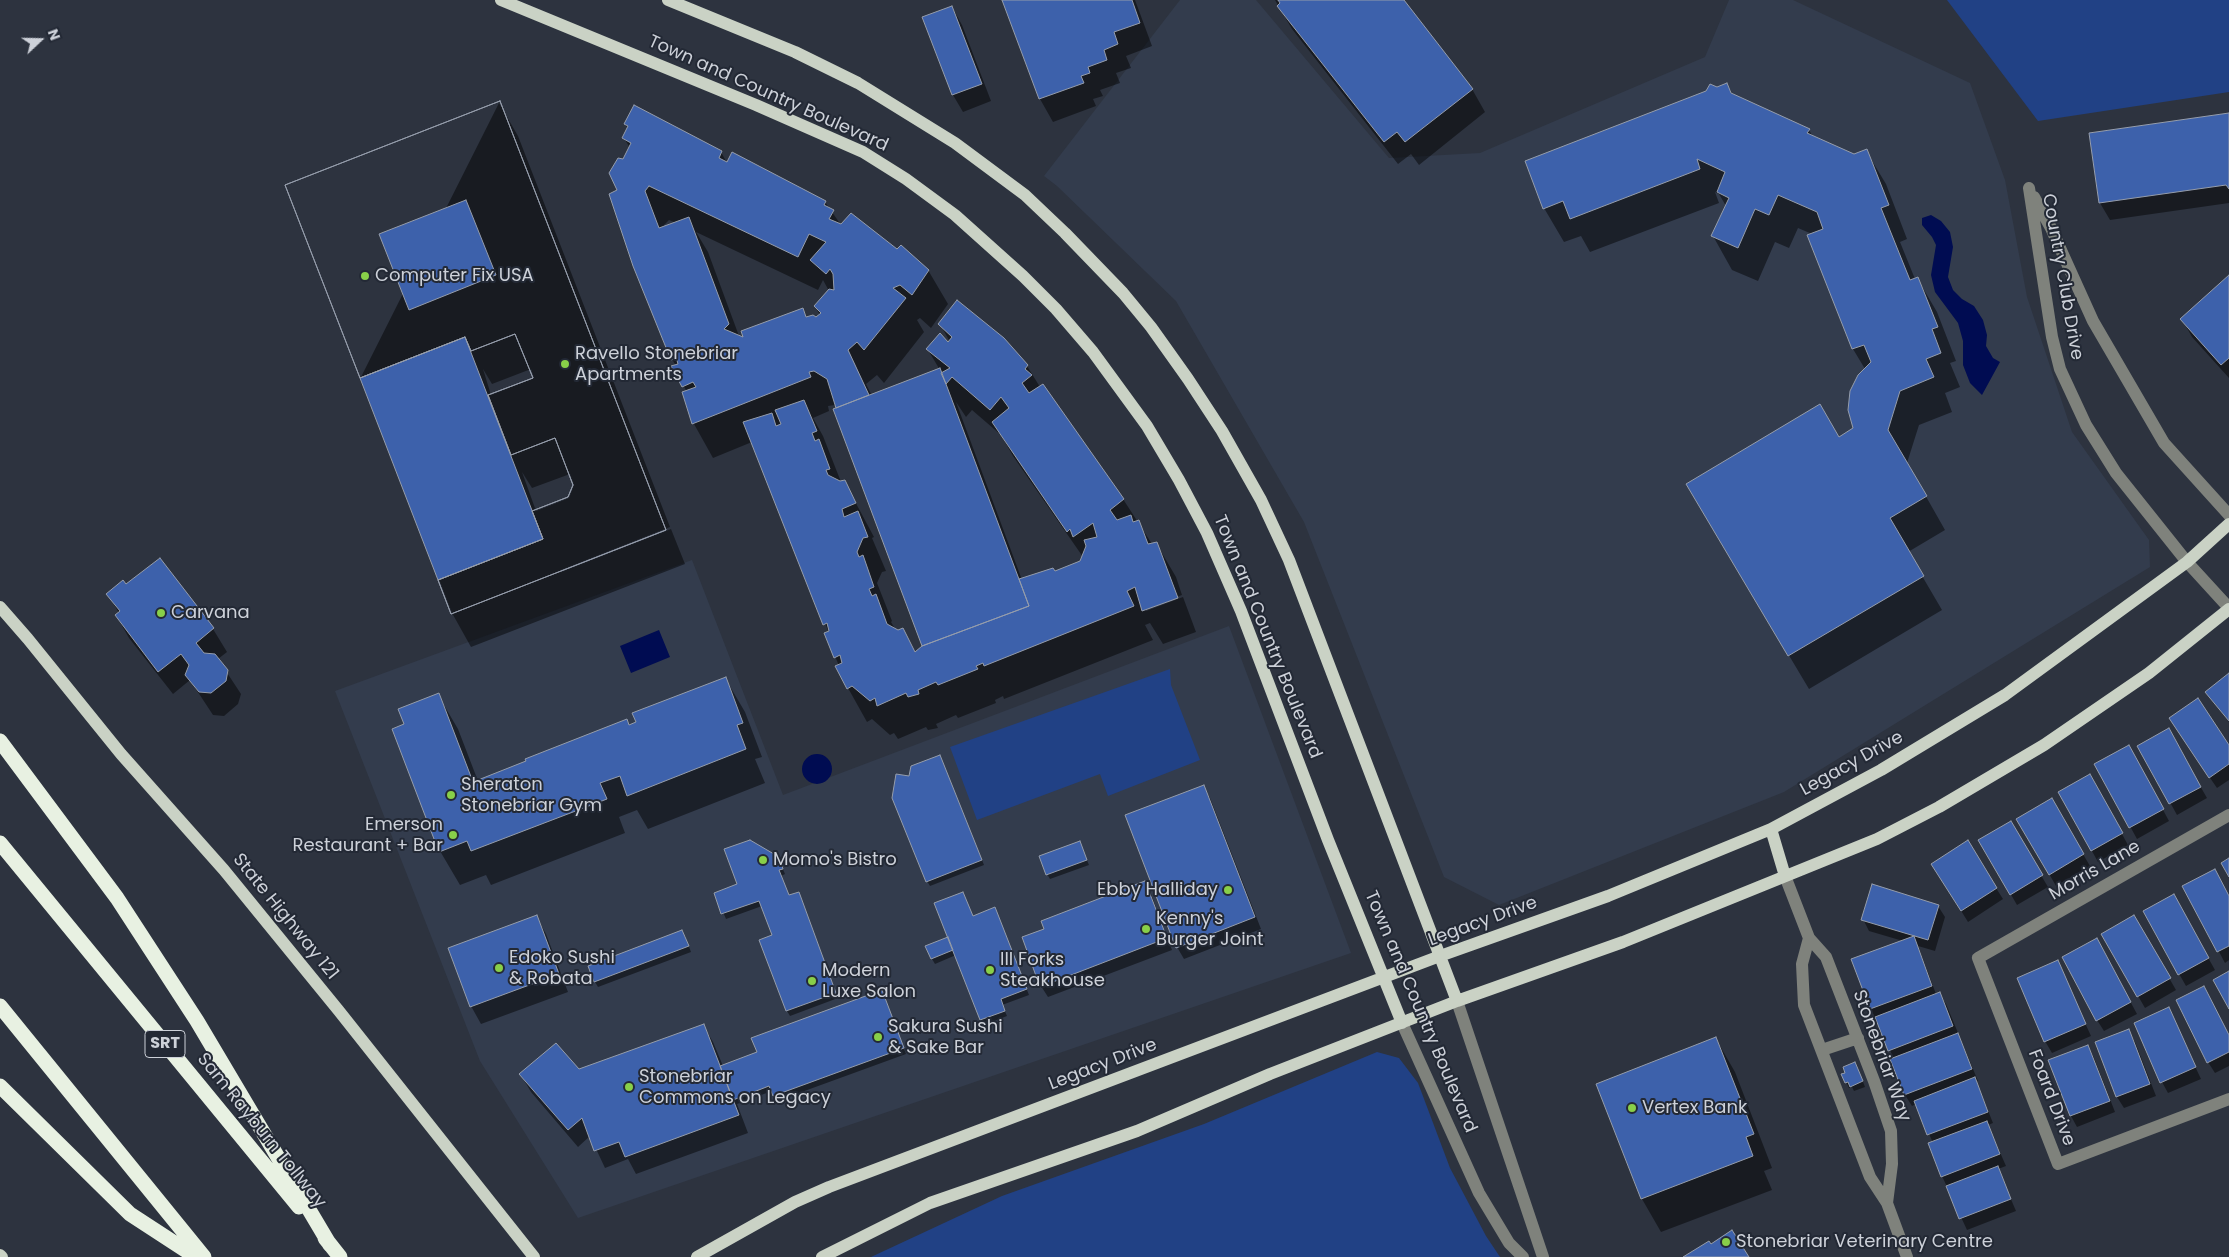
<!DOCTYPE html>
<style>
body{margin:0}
#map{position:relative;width:2229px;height:1257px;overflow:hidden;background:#2d333f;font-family:Poppins,sans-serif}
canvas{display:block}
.north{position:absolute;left:15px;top:15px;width:50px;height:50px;-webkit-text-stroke:4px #232935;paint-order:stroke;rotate:69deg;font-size:14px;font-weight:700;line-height:20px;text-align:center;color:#cdd1d9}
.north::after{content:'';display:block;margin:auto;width:18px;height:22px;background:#cdd1d9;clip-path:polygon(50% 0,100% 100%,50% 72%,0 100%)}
</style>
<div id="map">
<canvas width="2229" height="1257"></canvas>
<div class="north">N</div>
</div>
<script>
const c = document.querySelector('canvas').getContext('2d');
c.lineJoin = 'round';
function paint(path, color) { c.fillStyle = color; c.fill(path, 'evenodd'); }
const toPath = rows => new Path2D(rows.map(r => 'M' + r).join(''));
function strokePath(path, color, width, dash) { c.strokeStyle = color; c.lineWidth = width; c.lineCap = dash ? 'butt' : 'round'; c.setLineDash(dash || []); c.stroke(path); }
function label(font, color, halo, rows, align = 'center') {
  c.font = font + ' Poppins,sans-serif'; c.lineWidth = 4; c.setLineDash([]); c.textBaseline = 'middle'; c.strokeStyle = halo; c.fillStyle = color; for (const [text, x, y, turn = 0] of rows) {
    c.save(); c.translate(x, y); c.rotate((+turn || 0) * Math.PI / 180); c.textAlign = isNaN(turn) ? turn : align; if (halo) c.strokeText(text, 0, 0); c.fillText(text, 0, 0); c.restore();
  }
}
paint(toPath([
 [1180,0,1256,0,1389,158,1480,153,1705,57,1729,0,1793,0,1970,83,2005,180,2027,297,2072,432,2149,540,2150,567,1784,792,1499,905,1444,877,1304,522,1176,301,1057,186,1044,176],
 [692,560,783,795,1229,626,1351,953,578,1218,480,1061,335,691]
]), '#333c4d');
paint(toPath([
 [1947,0,2229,0,2229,92,2038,121],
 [1170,669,1171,685,1200,760,1108,796,1100,774,977,820,950,747],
 [1377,1052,1399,1058,1418,1083,1450,1168,1486,1236,1500,1257,871,1257,1002,1196,1204,1124]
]), '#214185');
paint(toPath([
 [1931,215,1941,221,1950,232,1953,247,1948,277,1953,290,1962,299,1974,306,1983,320,1987,335,1986,346,1993,358,2000,362,1982,395,1970,383,1963,365,1963,341,1958,323,1935,292,1931,275,1936,245,1932,237,1922,225,1922,218],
 [659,630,670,657,631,673,620,646],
 '802 769a15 15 0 1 1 30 0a15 15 0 1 1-30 0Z'
]), '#000c52');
paint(toPath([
 [1003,0,1135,0,1152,46,1126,56,1131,68,1116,73,1120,83,1100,90,1103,96,1093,99,1096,106,1053,122,1040,99],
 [1275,0,1402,0,1472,89,1485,112,1419,165,1411,154,1398,164,1292,29],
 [952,7,962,25,991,101,963,112,953,95,924,18],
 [1727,85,1733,95,1809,130,1813,137,1854,155,1866,151,1886,184,1907,239,1900,242,1915,279,1917,278,1937,312,1956,361,1950,363,1960,387,1945,393,1952,412,1919,425,1907,463,1945,530,1908,552,1942,610,1809,689,1707,518,1854,429,1865,369,1853,349,1809,235,1812,234,1798,228,1789,248,1775,242,1758,281,1732,270,1713,236,1726,206,1719,194,1715,192,1719,203,1590,252,1581,236,1564,242,1544,208,1717,89],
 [499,103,518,136,670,527,561,570,561,572,671,529,685,564,471,647,452,613,361,377],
 [483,369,492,384,531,369,534,378,491,395],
 [522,472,532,488,570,474,574,485,569,498,536,511],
 [2229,114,2229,203,2110,220,2100,203],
 [625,124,721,152,727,163,825,202,841,225,898,251,928,270,948,304,931,328,920,318,917,320,924,332,884,383,877,375,866,384,872,396,940,370,928,350,950,342,940,324,1027,366,1040,387,1123,499,1152,544,1156,543,1176,577,1182,595,1146,608,1146,611,1183,597,1196,632,1163,644,1150,623,1145,625,1153,640,1004,699,1003,696,995,700,996,703,958,718,956,715,936,724,938,728,928,730,926,727,898,739,894,733,890,735,872,719,867,722,848,688,826,634,829,633,752,442,713,458,694,424,683,393,687,392,673,367,676,366,672,359,619,191,624,161,630,148,624,138,628,129],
 [669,220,676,223,664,227,664,225],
 [696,232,818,290,823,280,829,291,815,306,820,315,816,319,807,318,802,309,745,339,739,336,708,252],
 [846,344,870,397,868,397,844,345],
 [956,402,966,417,972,410,1001,435,1013,456,1083,557,1081,562,1055,573,1022,580],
 [835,405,837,407,924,647,916,653,903,629,898,631,895,629,891,622,892,621,877,583,882,572,886,571,872,538,874,537,844,481,841,482,823,436,813,418,829,411,828,406],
 [2229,277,2229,378,2192,337,2182,319],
 [126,586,213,629,227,652,218,659,241,694,238,704,224,716,213,715,190,680,173,694,129,638,116,615,119,613,108,594],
 [2229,674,2229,722,2207,692],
 [725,678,745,712,762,757,755,759,765,783,648,829,637,810,619,817,625,833,491,885,486,875,460,885,440,851,393,730,406,725,438,695,458,729,478,781,629,726],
 [2168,730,2207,798,2177,815,2139,746],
 [2177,730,2229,747,2229,780,2217,788],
 [2135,758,2169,821,2137,839,2096,764],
 [942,761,984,865,930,886,927,881,910,778],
 [2090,776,2128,845,2098,862,2060,793],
 [1203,787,1210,798,1261,929,1184,959,1177,947],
 [2051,800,2090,866,2056,886,2018,819],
 [2010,823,2048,887,2017,905,1980,841],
 [1079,842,1089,865,1050,879,1047,874],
 [778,858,785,874,781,876,789,896,801,898,838,998,790,1016,787,1011,773,936,762,906,726,919,715,893,739,885],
 [1939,875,1996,888,2003,899,1968,922],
 [1144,883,1151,894,1172,950,1048,997,1041,986,1045,929],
 [2184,886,2229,897,2229,960,2225,963],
 [2173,895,2215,970,2186,986,2144,912],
 [1938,906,1945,917,1935,951,1918,946,1936,994,1939,993,1946,1004,1978,1081,1976,1081,1993,1123,1988,1125,2006,1166,1998,1169,2016,1211,1967,1230,1942,1176,1930,1144,1933,1143,1916,1104,1912,1106,1905,1095,1892,1060,1894,1059,1871,1009,1853,959,1903,941,1869,931,1863,919],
 [997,914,1029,995,1002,1005,1007,1016,984,1025,956,955,935,964,932,959,949,938,973,917],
 [536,916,546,934,568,992,481,1024,471,1006],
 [2134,917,2176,990,2145,1008,2103,935],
 [685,936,691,952,598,987,595,982,590,967],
 [2103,951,2137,1014,2104,1031,2097,1020],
 [2057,962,2091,1036,2052,1053,2045,1041],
 [2204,987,2229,1036,2229,1066,2215,1073,2208,1062],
 [884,996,906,1054,777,1101,772,1091,737,1104,748,1133,636,1174,628,1159,605,1168,590,1136,578,1147,531,1092,521,1075,579,1071,703,1025,713,1042,723,1066,758,1053],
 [2168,1009,2201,1079,2168,1093,2162,1082],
 [2128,1031,2135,1042,2156,1096,2124,1108,2117,1097,2097,1043],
 [1716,1039,1735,1072,1772,1168,1764,1171,1772,1190,1661,1232,1642,1199,1598,1084],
 [2088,1046,2094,1058,2115,1112,2077,1127,2071,1116,2050,1061],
 [1858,1069,1865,1087,1854,1091,1852,1087,1849,1088,1843,1075]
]), '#0007');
const building = toPath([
 [1002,0,1132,0,1140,23,1114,32,1118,44,1104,50,1107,60,1088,67,1090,73,1081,76,1084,83,1039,99,1002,0],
 [1278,0,1404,0,1473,89,1405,142,1397,132,1384,142,1277,6,1280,3,1278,0],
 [952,6,982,84,952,95,922,17,952,6],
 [1727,83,1731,93,1810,129,1807,133,1854,154,1867,149,1889,205,1881,208,1910,280,1918,277,1938,327,1932,329,1941,353,1926,359,1934,377,1900,391,1888,430,1927,496,1890,518,1924,576,1788,656,1686,484,1820,404,1839,437,1853,428,1848,410,1850,391,1858,375,1871,362,1864,345,1852,349,1807,235,1823,229,1817,212,1778,195,1769,215,1755,209,1738,248,1711,236,1729,198,1717,192,1725,172,1697,159,1700,169,1570,219,1563,201,1543,209,1525,161,1706,91,1710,84,1717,87,1727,83],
 [500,101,666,530,451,614,438,580,543,539,532,511,568,497,573,485,555,438,511,455,488,395,533,378,515,334,471,351,465,337,360,378,285,185,500,101],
 [466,200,496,275,409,310,379,234,466,200],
 [500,101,666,530,451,614,438,580,543,539,532,511,568,497,573,485,555,438,511,455,488,395,533,378,515,334,471,351,465,337,360,378,285,185,500,101],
 [634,105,722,151,719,158,727,162,732,152,826,201,824,205,834,210,829,219,841,224,851,213,897,249,901,245,929,270,912,295,900,285,893,288,906,298,864,350,857,342,848,350,869,395,836,408,827,379,814,371,809,372,811,377,692,424,682,392,696,387,693,382,682,387,671,366,678,364,676,357,671,360,633,266,609,194,617,190,609,173,618,158,623,159,631,143,622,138,628,126,624,124,634,105],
 [649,186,798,257,809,234,826,242,810,260,826,274,830,269,833,274,834,290,829,289,814,306,821,313,816,317,813,315,806,317,803,308,741,331,743,337,724,329,729,324,689,217,659,228,645,191,649,186],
 [2229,113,2229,189,2226,185,2099,203,2089,133,2229,113],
 [2229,275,2229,358,2221,365,2180,319,2229,275],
 [957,300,1004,338,1028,365,1025,369,1032,375,1022,383,1029,393,1043,384,1124,499,1110,510,1117,520,1131,515,1133,522,1139,520,1148,544,1157,542,1178,598,1142,611,1135,587,1127,591,1134,606,984,666,983,663,976,666,978,669,938,685,936,682,918,690,919,694,908,697,906,693,877,706,875,698,870,701,852,686,847,689,835,666,842,663,840,655,834,658,824,633,829,631,827,623,823,625,743,422,772,413,776,426,781,424,775,410,804,400,817,431,812,433,815,441,819,439,830,469,826,470,828,475,840,481,845,480,856,503,842,509,844,517,858,511,868,537,863,538,857,552,859,557,863,555,874,587,869,589,872,596,876,594,887,624,898,630,903,628,915,652,922,646,1029,606,1019,579,1053,568,1055,571,1080,561,1086,546,1084,540,1097,537,1093,523,1073,537,1070,529,1067,532,992,422,1009,408,1001,397,990,410,952,377,946,384,941,373,950,368,926,349,940,333,948,342,952,337,938,324,957,300],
 [465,337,543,539,438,580,360,378,465,337],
 [940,368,1029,606,922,646,833,409,940,368],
 [160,558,214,628,196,643,204,653,215,654,228,670,226,681,211,693,199,692,185,675,189,665,181,654,158,672,115,615,120,611,106,594,123,580,126,584,160,558],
 [2229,673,2229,721,2205,692,2229,673],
 [726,677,743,723,737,725,746,749,627,796,620,776,600,783,607,799,471,851,467,841,439,852,392,729,404,724,398,709,439,693,473,782,526,761,525,759,627,719,629,725,636,722,632,713,726,677],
 [2198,698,2229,745,2229,764,2209,778,2169,718,2198,698],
 [2169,728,2201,787,2169,804,2137,746,2169,728],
 [2129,745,2164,809,2129,828,2094,764,2129,745],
 [940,755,982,860,926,882,892,798,896,774,909,776,911,766,940,755],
 [2090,774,2123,833,2091,851,2058,792,2090,774],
 [1204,785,1255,917,1176,948,1125,815,1204,785],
 [2052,798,2084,854,2049,875,2016,819,2052,798],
 [2011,821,2043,875,2010,895,1978,840,2011,821],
 [750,840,779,857,783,869,779,870,789,895,799,892,836,993,786,1011,759,940,772,935,759,901,721,914,714,893,737,884,724,849,750,840],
 [1968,840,1997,888,1961,911,1931,864,1968,840],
 [1080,841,1087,860,1046,875,1039,856,1080,841],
 [2229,858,2229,877,2221,863,2229,858],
 [2215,869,2229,896,2229,946,2217,952,2182,886,2215,869],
 [1145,881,1167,938,1040,987,1022,937,1044,929,1041,921,1145,881],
 [1872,884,1939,905,1928,940,1861,920,1872,884],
 [963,892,973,916,995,907,1027,989,1001,999,1005,1011,980,1020,934,903,963,892],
 [2174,894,2209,958,2178,975,2143,911,2174,894],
 [537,915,559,974,470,1007,448,948,537,915],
 [2134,915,2171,978,2137,997,2101,934,2134,915],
 [682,930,689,946,594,982,588,966,682,930],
 [1914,936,1932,986,1870,1009,1851,959,1914,936],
 [948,937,953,950,931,959,925,946,948,937],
 [2097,938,2131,1002,2096,1021,2062,957,2097,938],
 [2058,960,2086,1024,2044,1042,2017,978,2058,960],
 [2229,971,2229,1009,2213,980,2229,971],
 [2204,986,2229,1035,2229,1052,2207,1063,2176,1000,2204,986],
 [882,990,904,1048,773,1096,769,1086,733,1100,720,1066,757,1052,751,1038,882,990],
 [1940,992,1953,1026,1888,1051,1875,1017,1940,992],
 [2169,1007,2196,1067,2160,1083,2134,1023,2169,1007],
 [704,1024,739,1115,625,1157,619,1142,594,1151,582,1118,568,1130,519,1074,556,1043,579,1069,704,1024],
 [2129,1029,2150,1084,2116,1097,2095,1042,2129,1029],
 [1958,1033,1972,1069,1904,1095,1890,1059,1958,1033],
 [1716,1037,1754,1134,1746,1137,1753,1156,1641,1199,1596,1084,1716,1037],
 [2088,1045,2110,1101,2070,1116,2048,1060,2088,1045],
 [1855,1062,1863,1081,1850,1087,1848,1082,1845,1083,1841,1074,1845,1073,1843,1067,1855,1062],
 [1975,1077,1988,1112,1927,1135,1914,1101,1975,1077],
 [1987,1121,2000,1154,1941,1177,1928,1143,1987,1121],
 [1998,1166,2011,1199,1959,1219,1946,1186,1998,1166],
 [1732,1230,1749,1257,1683,1257,1709,1241,1711,1244,1732,1230]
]);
paint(building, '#3d61ab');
strokePath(building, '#959dab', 1);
strokePath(toPath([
 [2029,188,2052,337,2060,369,2086,425,2116,473,2187,562,2229,608],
 [2034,197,2051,228,2093,321,2164,443,2229,515],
 [2229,815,1978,958,2058,1164,2229,1099],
 [1785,876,1809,938,1826,957,1874,1081,1891,1131,1892,1164,1887,1203,1907,1257],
 [1809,938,1802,964,1804,1005,1870,1177,1887,1203],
 [1457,1001,1543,1257],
 [1402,1023,1479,1193,1509,1243,1523,1257],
 [1822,1050,1858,1038]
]), '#7f827c', 12);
strokePath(toPath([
 [501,0,756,105,863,152,906,179,955,215,1023,276,1056,309,1093,352,1147,426,1179,480,1207,533,1241,611,1328,840,1402,1023],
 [668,0,795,52,858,83,955,143,1025,195,1065,233,1123,293,1151,327,1188,379,1222,431,1261,500,1289,560,1457,1001],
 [0,607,28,639,121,754,224,870,339,1011,534,1257],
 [1771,829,1785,876],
 [0,1255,2,1257],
 [697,1257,795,1202,829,1187,1440,956,1608,896,1771,829,1881,770,2005,695,2187,562,2229,524],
 [822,1257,930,1203,1137,1131,1270,1074,1457,1001,1623,942,1877,839,1939,807,2044,745,2149,673,2229,609]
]), '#cad2c5', 12);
strokePath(toPath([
 [0,741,117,898,197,1021,330,1245],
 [0,843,299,1207],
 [0,1006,204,1257],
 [0,1086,130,1214,196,1257],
 [325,1238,340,1257]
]), '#e8f1e2', 15);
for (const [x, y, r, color] of [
 [365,276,5,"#88cf49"],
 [565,364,5,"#88cf49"],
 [161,613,5,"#88cf49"],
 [451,795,5,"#88cf49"],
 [453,835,5,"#88cf49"],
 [763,860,5,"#88cf49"],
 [1228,890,5,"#88cf49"],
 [1146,929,5,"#88cf49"],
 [499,968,5,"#88cf49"],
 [990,970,5,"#88cf49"],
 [812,981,5,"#88cf49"],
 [878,1037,5,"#88cf49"],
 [629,1087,5,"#88cf49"],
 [1632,1108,5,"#88cf49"],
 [1726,1242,5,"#88cf49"]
]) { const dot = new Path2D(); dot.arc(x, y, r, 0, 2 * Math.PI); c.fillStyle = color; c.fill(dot); strokePath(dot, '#232935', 2); }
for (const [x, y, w] of [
 [165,1044,40]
]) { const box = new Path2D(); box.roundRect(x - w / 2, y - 13.5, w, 27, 4); c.fillStyle = '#232935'; c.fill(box); strokePath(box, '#cdd1d9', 1); }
label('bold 16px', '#cdd1d9', null, [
 ["SRT",165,1044]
]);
label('18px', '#cdd1d9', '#232935', [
 ["Town and Country Boulevard",768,94,24],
 ["Country Club Drive",2062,277,80],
 ["Town and Country Boulevard",1267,637,68],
 ["Legacy Drive",1852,764,-29],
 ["Morris Lane",2095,871,-30],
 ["State Highway 121",285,917,51],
 ["Legacy Drive",1483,922,-20],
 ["Town and Country Boulevard",1420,1012,67],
 ["Stonebriar Way",1881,1056,70],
 ["Legacy Drive",1103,1065,-21],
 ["Foard Drive",2051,1098,69],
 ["Sam Rayburn Tollway",261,1131,51]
]);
label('18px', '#cdd1d9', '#232935', [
 ["Computer Fix USA",375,276],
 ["Ravello Stonebriar",575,354],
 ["Apartments",575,375],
 ["Carvana",171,613],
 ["Sheraton",461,785],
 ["Stonebriar Gym",461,806],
 ["Emerson",443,825,"right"],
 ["Restaurant + Bar",443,846,"right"],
 ["Momo's Bistro",773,860],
 ["Ebby Halliday",1218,890,"right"],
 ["Kenny's",1156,919],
 ["Burger Joint",1156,940],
 ["Edoko Sushi",509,958],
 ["& Robata",509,979],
 ["III Forks",1000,960],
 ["Steakhouse",1000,981],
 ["Modern",822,971],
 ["Luxe Salon",822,992],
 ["Sakura Sushi",888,1027],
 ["& Sake Bar",888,1048],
 ["Stonebriar",639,1077],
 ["Commons on Legacy",639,1098],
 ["Vertex Bank",1642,1108],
 ["Stonebriar Veterinary Centre",1736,1242]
], 'left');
</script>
